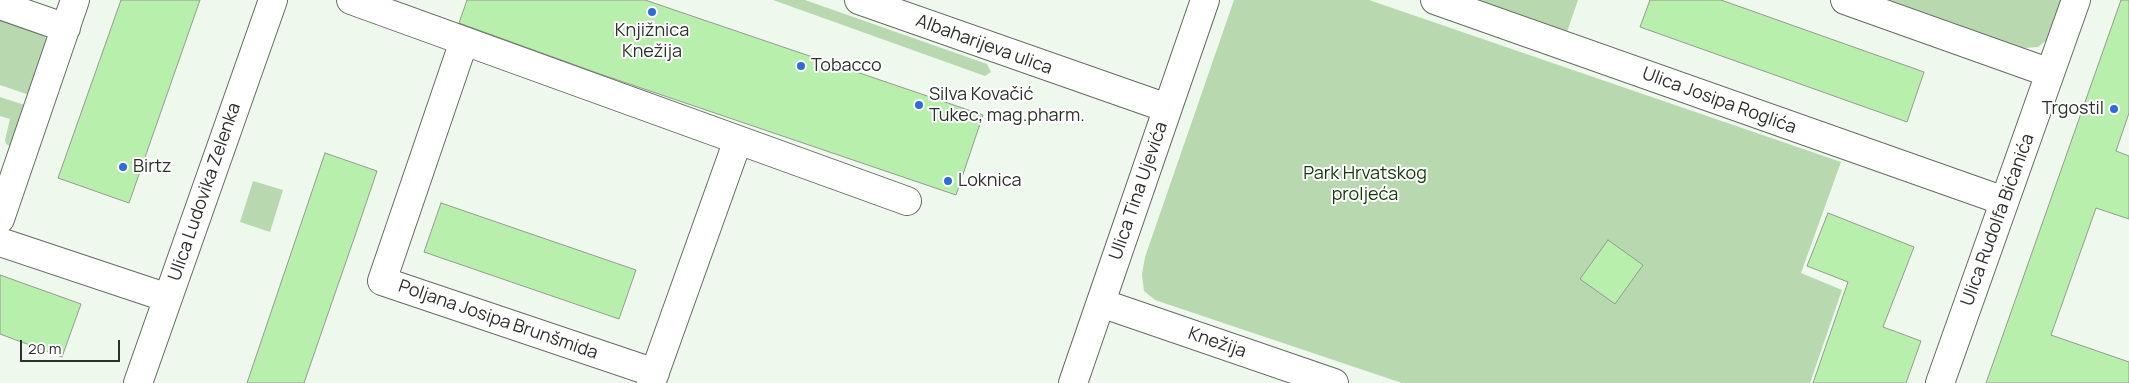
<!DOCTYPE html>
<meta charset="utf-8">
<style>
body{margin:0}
#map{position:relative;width:2129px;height:383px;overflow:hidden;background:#eef8ec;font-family:Manrope,sans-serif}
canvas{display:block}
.scale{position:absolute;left:20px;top:340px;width:100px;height:22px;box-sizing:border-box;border:2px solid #2d312c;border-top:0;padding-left:6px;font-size:15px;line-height:18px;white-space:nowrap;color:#2d312c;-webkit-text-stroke:4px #fff;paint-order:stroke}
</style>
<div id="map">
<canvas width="2129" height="383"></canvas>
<div class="scale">20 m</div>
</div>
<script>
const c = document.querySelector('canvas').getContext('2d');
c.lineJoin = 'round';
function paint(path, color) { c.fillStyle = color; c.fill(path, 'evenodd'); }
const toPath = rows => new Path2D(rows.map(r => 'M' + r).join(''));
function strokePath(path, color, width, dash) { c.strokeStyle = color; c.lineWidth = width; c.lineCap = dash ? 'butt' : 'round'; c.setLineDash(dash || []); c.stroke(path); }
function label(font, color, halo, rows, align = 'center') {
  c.font = font + ' Manrope,sans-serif'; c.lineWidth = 4; c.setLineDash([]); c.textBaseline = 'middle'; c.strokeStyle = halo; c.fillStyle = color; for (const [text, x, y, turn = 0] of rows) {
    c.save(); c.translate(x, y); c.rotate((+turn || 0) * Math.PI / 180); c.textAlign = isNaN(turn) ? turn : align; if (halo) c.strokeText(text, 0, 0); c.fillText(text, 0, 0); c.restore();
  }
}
paint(toPath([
 [773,0,805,0,987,64,991,72,985,76],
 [1234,0,1369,0,1841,162,1801,273,1842,290,1810,383,1402,383,1155,300,1144,291,1142,274,1145,257],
 [1473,0,1578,0,1567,32],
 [1889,0,2062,0,2049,38,2038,47,2024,48],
 [0,14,43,34,47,40,35,97,0,85],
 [0,97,31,107,12,147,6,144,5,140,10,119,0,116],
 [253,181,283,190,270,232,240,222]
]), '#b8d9af');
const building = toPath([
 [121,0,200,0,129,203,58,178,121,0],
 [467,0,645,0,983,115,956,195,600,74,459,23,467,0],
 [1650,0,1721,0,1924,72,1907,122,1640,27,1650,0],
 [2121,0,2129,0,2129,113,2116,151,2129,156,2129,219,2096,208,2051,335,2129,362,2129,383,1986,383,2121,0],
 [325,153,377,171,358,227,304,383,247,383,325,153],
 [441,203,636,270,619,319,424,252,441,203],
 [1828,213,1914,247,1883,327,1921,341,1906,383,1813,383,1848,282,1807,266,1828,213],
 [1608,240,1643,265,1615,304,1580,279,1608,240],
 [0,275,81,304,62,357,0,334,0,275]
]);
paint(building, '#b9efac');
strokePath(building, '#939c90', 1);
const street = toPath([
 [351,0,907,201],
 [859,0,1167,108],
 [1435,0,2004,201],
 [1845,0,2050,73],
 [0,5,66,28],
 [464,41,382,281,655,373],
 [0,219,75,0],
 [0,242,168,298],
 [1101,303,1334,383],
 [138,383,273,0],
 [651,383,738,140],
 [1940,383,2076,0]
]);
const secondary = toPath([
 [1073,383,1205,0]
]);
strokePath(street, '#646c62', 30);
strokePath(secondary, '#646c62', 30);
strokePath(street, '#fff', 28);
strokePath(secondary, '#fff', 28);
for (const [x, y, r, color] of [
 [652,12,5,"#2f6cd9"],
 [801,66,5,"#2f6cd9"],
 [919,105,5,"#2f6cd9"],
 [2114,109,5,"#2f6cd9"],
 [123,167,5,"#2f6cd9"],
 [948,181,5,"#2f6cd9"]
]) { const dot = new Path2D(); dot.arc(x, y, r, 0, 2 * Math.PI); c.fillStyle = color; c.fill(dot); strokePath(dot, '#fff', 2); }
label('18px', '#2d312c', '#fff', [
 ["Knjižnica",652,31,"center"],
 ["Knežija",652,52,"center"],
 ["Tobacco",811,66],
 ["Silva Kovačić",929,95],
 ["Tukec, mag.pharm.",929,116],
 ["Trgostil",2104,109,"right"],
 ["Birtz",133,167],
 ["Loknica",958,181]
], 'left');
label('18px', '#2d312c', '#fff', [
 ["Albaharijeva ulica",984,45,20],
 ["Ulica Josipa Roglića",1719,101,20],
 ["Ulica Tina Ujevića",1139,191,-71],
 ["Ulica Ludovika Zelenka",205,192,-71],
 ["Ulica Rudolfa Bićanića",1998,220,-70],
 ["Poljana Josipa Brunšmida",498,320,19],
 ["Knežija",1217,343,19]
]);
label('18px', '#14360a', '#fff', [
 ["Park Hrvatskog",1365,174],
 ["proljeća",1365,195]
]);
</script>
